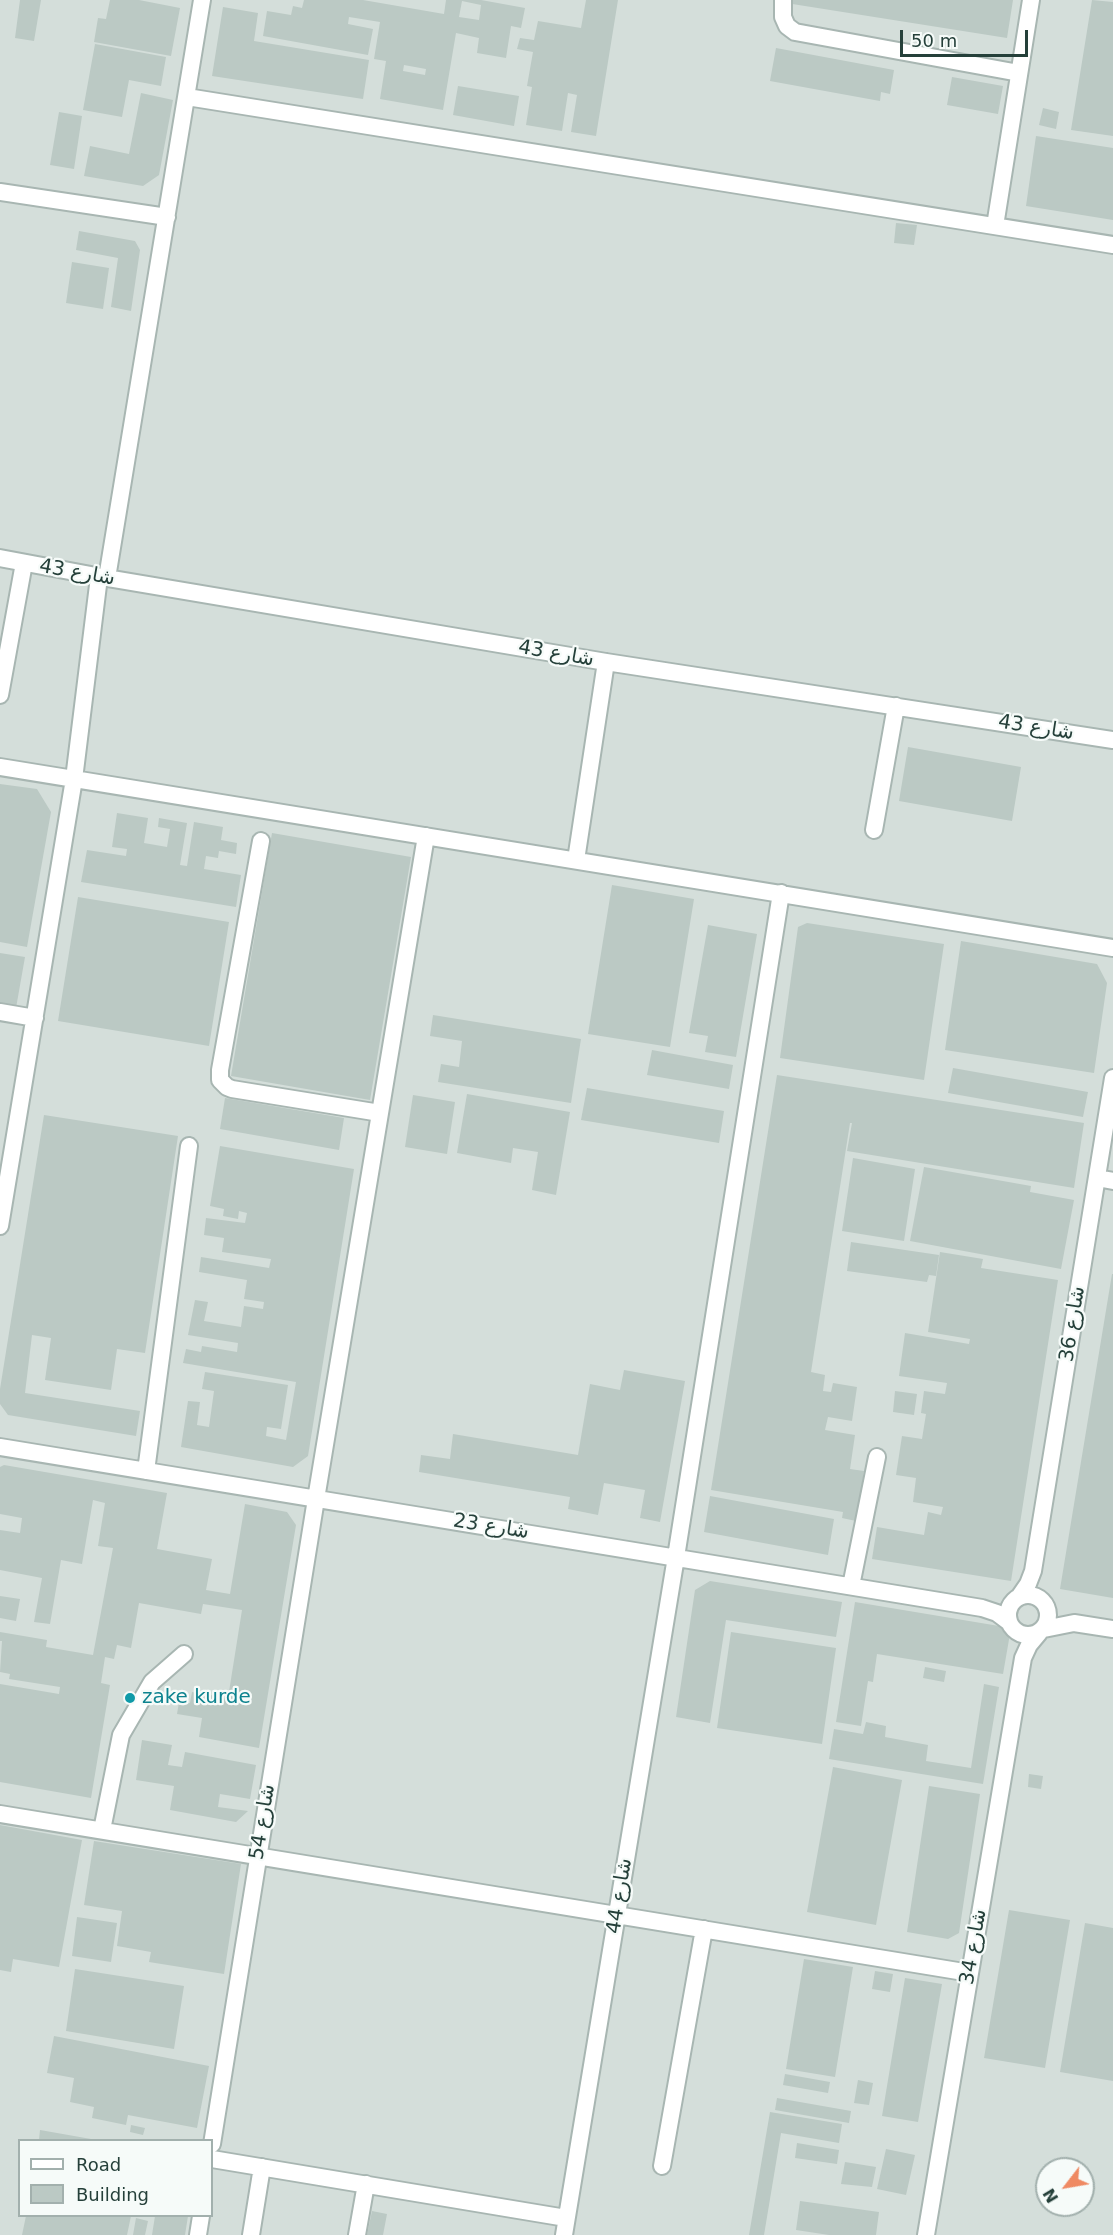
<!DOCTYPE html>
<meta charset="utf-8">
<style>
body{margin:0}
#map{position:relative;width:1113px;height:2235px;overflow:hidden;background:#e6eeeb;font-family:"DejaVu Sans",sans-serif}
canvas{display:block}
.legend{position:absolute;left:18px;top:2139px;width:195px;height:78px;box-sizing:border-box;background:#f6fbf9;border:2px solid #a2b0ad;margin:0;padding:8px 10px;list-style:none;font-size:18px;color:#25403a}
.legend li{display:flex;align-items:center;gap:12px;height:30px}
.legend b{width:30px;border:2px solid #a2b0ad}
.north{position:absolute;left:1035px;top:2157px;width:60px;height:60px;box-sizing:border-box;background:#f6fbf9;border:2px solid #a2b0ad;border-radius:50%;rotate:239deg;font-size:16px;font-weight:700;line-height:24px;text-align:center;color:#25403a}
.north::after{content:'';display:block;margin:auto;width:21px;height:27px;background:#ef8a63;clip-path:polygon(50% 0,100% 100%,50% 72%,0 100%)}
.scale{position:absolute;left:900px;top:30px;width:128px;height:27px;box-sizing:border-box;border:3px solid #25403a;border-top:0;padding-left:8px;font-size:18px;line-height:21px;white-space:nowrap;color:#25403a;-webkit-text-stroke:4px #f6fbf9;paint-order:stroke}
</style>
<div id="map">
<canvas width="1113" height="2235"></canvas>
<ul class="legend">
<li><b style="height:8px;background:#fff"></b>Road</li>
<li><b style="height:16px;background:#bbc9c4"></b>Building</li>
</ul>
<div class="north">N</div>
<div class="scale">50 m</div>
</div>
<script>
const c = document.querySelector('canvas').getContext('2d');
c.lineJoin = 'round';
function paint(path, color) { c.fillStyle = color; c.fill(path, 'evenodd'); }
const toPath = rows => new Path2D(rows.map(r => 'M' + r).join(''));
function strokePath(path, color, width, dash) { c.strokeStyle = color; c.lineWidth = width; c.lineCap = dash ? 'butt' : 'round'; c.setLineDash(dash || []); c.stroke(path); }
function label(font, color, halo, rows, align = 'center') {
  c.font = font + ' "DejaVu Sans",Vazirmatn,sans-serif'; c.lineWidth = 4.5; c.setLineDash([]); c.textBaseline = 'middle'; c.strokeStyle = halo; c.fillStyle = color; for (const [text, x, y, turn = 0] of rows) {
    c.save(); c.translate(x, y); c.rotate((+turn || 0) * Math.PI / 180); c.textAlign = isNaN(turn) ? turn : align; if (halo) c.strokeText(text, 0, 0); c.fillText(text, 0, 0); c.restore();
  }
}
paint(toPath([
 [0,0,1113,0,1113,2235,0,2235],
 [20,2140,212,2140,212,2216,20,2216],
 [1047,2169,1083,2169,1083,2205,1047,2205]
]), '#d4deda');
paint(toPath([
 [20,0,41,0,34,41,15,38],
 [110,0,139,0,180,8,171,56,94,42,98,18,106,19],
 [304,0,363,0,444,14,446,0,481,0,525,8,521,28,511,26,506,58,477,53,479,38,456,33,443,110,380,99,386,61,374,59,380,22,349,17,348,24,373,29,368,55,263,36,267,11,291,15,293,6,302,8],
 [462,1,481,5,479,20,459,17],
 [404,65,426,69,425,75,403,71],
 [586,0,618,0,596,136,571,132,577,95,568,93,562,131,526,125,532,87,527,86,533,52,517,49,520,38,534,40,538,21,581,28],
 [787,0,1013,0,1007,38,786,3],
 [1092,0,1113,2,1113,136,1071,130],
 [223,7,258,13,254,41,369,60,363,99,212,76],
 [95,44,166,57,161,86,129,80,122,117,83,110],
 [776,48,894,70,890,94,881,92,880,101,770,81],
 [952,77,1003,86,998,114,947,105],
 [458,86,519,96,514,126,453,115],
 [141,93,173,100,159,175,143,186,84,176,90,146,129,154],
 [1043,108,1059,112,1056,129,1039,125],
 [59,112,82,116,74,169,50,165],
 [1036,136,1113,148,1113,220,1026,206],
 [896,223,917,225,914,245,894,243],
 [79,231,135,241,140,250,131,311,111,307,118,258,76,250],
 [72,262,109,268,103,309,66,303],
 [908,747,1021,767,1012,821,899,801],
 [0,784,37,789,51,812,27,947,0,942],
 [117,813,148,818,144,843,167,847,170,829,158,827,159,818,187,823,180,865,187,866,194,822,223,827,221,840,237,843,236,854,219,851,218,858,206,856,204,869,241,875,236,907,81,882,87,850,126,856,127,849,112,847],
 [272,833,411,857,370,1100,231,1076],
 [612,885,694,899,670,1047,588,1034],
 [78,897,229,922,209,1046,58,1021],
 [807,923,944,944,924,1080,780,1058,798,927],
 [708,925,757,934,736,1057,705,1052,708,1036,689,1033],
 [961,941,1097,964,1107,983,1094,1073,945,1050],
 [0,953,25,957,16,1008,0,1005],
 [433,1015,581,1039,571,1103,438,1082,441,1064,459,1067,462,1041,430,1036],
 [652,1050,733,1065,729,1089,647,1075],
 [953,1068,1088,1092,1083,1117,948,1093],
 [777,1075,1084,1123,1074,1188,847,1151,852,1123,850,1123,811,1372,825,1375,823,1391,831,1392,833,1383,857,1387,852,1421,828,1417,825,1430,855,1435,850,1469,864,1471,856,1521,842,1518,843,1512,711,1490],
 [587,1088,724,1111,719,1143,581,1120],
 [467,1094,570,1112,556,1195,532,1190,538,1152,513,1148,511,1163,457,1153],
 [413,1095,455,1102,447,1154,405,1147],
 [225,1098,344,1118,339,1150,220,1129],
 [44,1115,178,1136,145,1353,117,1349,111,1390,45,1380,51,1338,32,1335,25,1393,140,1411,136,1436,8,1415,0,1404,0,1389],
 [220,1146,354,1169,308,1456,293,1467,181,1447,188,1401,200,1402,197,1425,209,1427,214,1391,202,1389,205,1372,288,1385,281,1429,267,1427,266,1436,286,1440,296,1382,183,1363,186,1349,201,1352,202,1346,237,1352,238,1343,188,1335,195,1300,208,1302,204,1321,241,1327,244,1306,263,1309,264,1302,244,1299,247,1280,199,1272,201,1257,269,1268,271,1259,222,1252,224,1238,204,1235,206,1218,245,1223,247,1213,239,1211,238,1219,223,1216,224,1209,210,1206],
 [853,1158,915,1169,904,1241,842,1231],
 [924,1167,1031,1186,1030,1192,1074,1200,1061,1269,910,1241],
 [851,1242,939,1255,936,1276,929,1275,927,1282,847,1271],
 [940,1252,983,1259,981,1268,1058,1280,1011,1581,872,1559,877,1527,924,1535,928,1512,941,1515,943,1507,913,1502,916,1478,896,1475,902,1436,922,1439,926,1414,921,1413,924,1391,945,1394,947,1383,899,1376,905,1333,969,1344,970,1339,928,1332],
 [1112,1274,1113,1274,1113,1598,1060,1589],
 [624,1370,685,1381,660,1522,640,1518,645,1490,604,1483,598,1515,568,1509,570,1497,419,1472,421,1455,450,1459,453,1434,578,1455,590,1384,620,1390],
 [895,1391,917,1394,914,1415,893,1412],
 [4,1465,167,1493,157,1549,212,1559,206,1590,230,1594,245,1504,287,1512,296,1525,259,1748,199,1737,202,1718,177,1714,179,1702,190,1703,192,1692,228,1698,242,1610,203,1604,201,1614,139,1603,131,1648,117,1645,114,1659,105,1657,101,1683,110,1685,91,1798,0,1782,0,1684,59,1694,60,1687,9,1679,10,1674,0,1672,2,1641,0,1641,0,1632,47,1640,46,1647,93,1655,113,1548,98,1546,105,1503,93,1500,82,1564,61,1560,50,1624,34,1622,42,1578,0,1570,0,1530,20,1533,22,1518,0,1514,0,1467],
 [710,1496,834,1519,828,1555,704,1532],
 [710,1581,842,1602,836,1637,726,1620,710,1723,676,1717,695,1590],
 [0,1596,20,1599,16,1621,0,1618],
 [855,1602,1011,1628,1003,1674,877,1654,873,1682,868,1681,861,1726,836,1722],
 [731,1632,836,1648,822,1744,717,1728],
 [925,1667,946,1671,944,1682,923,1678],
 [984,1684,999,1687,983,1784,829,1759,834,1729,863,1734,866,1722,886,1726,885,1737,928,1745,926,1761,971,1768],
 [142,1740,172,1745,168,1765,182,1767,185,1752,256,1765,250,1799,220,1794,218,1807,248,1811,236,1822,170,1810,174,1786,136,1780],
 [833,1767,902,1780,876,1925,807,1912],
 [1029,1774,1043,1776,1041,1789,1028,1787],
 [929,1786,980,1794,959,1933,948,1939,907,1932],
 [0,1825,82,1840,59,1967,13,1959,11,1972,0,1970],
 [94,1841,241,1864,224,1974,149,1962,151,1952,117,1946,122,1911,84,1905],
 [1009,1910,1070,1920,1045,2068,984,2058],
 [77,1917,117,1923,111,1962,72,1956],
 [1085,1923,1113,1928,1113,2081,1060,2072],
 [804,1959,853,1967,835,2077,786,2069],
 [75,1969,184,1986,174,2049,66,2031],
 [875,1971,893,1974,890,1992,872,1989],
 [905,1978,942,1984,918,2122,882,2116],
 [54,2036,209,2066,197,2128,128,2115,126,2125,92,2118,94,2107,70,2102,74,2078,47,2073],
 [785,2074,830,2082,828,2093,783,2085],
 [858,2080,873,2083,869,2105,854,2103],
 [777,2098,851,2111,849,2123,775,2110],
 [770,2112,842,2124,839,2143,781,2133,764,2235,749,2235],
 [131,2125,145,2128,143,2135,130,2132],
 [40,2130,91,2139,90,2140,39,2140],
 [797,2143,839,2150,837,2164,795,2158],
 [886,2149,915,2155,906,2195,877,2189],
 [845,2162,876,2167,872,2187,841,2184],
 [800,2201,879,2212,876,2235,829,2235,796,2230],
 [372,2211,387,2214,383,2235,367,2235],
 [26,2216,131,2216,127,2235,22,2235],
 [155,2216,188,2216,185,2235,152,2235],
 [136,2218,148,2221,145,2235,133,2235]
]), '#bbc9c4');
const minor = toPath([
 [783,0,783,17,787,26,795,32,1019,73],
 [187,97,1113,245],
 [0,192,167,217],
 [995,226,1031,0],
 [0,558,107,578,606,662,1113,740],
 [107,578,202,0],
 [0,695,24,563],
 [0,767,1113,948],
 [874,830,896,706],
 [261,841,220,1070,220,1080,227,1087,232,1089,380,1113],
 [576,860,606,662],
 [0,1012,35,1018],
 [1097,1178,1113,1181],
 [0,1226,74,779,99,577],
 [0,1447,982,1608,997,1613,1009,1622],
 [146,1471,189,1146],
 [851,1586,877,1457],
 '1008 1615a20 20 0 1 1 40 0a20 20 0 1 1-40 0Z',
 [1019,1597,1028,1584,1033,1571,1113,1078],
 [1044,1629,1074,1623,1113,1629],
 [0,1814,970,1973],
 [102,1830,121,1735,152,1682,184,1654],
 [212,2144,316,1499,426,836],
 [212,2159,566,2218],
 [662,2166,704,1929],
 [198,2235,201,2216],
 [251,2235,262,2167],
 [357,2235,366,2184],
 [564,2235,676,1557,781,893],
 [926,2235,1023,1658,1029,1645,1039,1633]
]);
strokePath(minor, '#a8b6b2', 20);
strokePath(minor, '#fff', 16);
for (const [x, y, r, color] of [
 [130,1698,6,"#0f9aa8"]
]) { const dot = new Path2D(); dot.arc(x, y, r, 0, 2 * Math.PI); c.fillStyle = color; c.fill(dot); strokePath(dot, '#f6fbf9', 2); }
label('20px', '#25403a', '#f6fbf9', [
 ["شارع 43",77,573,10],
 ["شارع 43",556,654,10],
 ["شارع 43",1036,728,9],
 ["شارع 36",1073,1324,-81],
 ["شارع 23",491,1527,9],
 ["شارع 54",263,1822,-81],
 ["شارع 44",620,1896,-81],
 ["شارع 34",974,1947,-80]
]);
label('20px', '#0d838f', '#f6fbf9', [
 ["zake kurde",142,1698]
], 'left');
</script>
